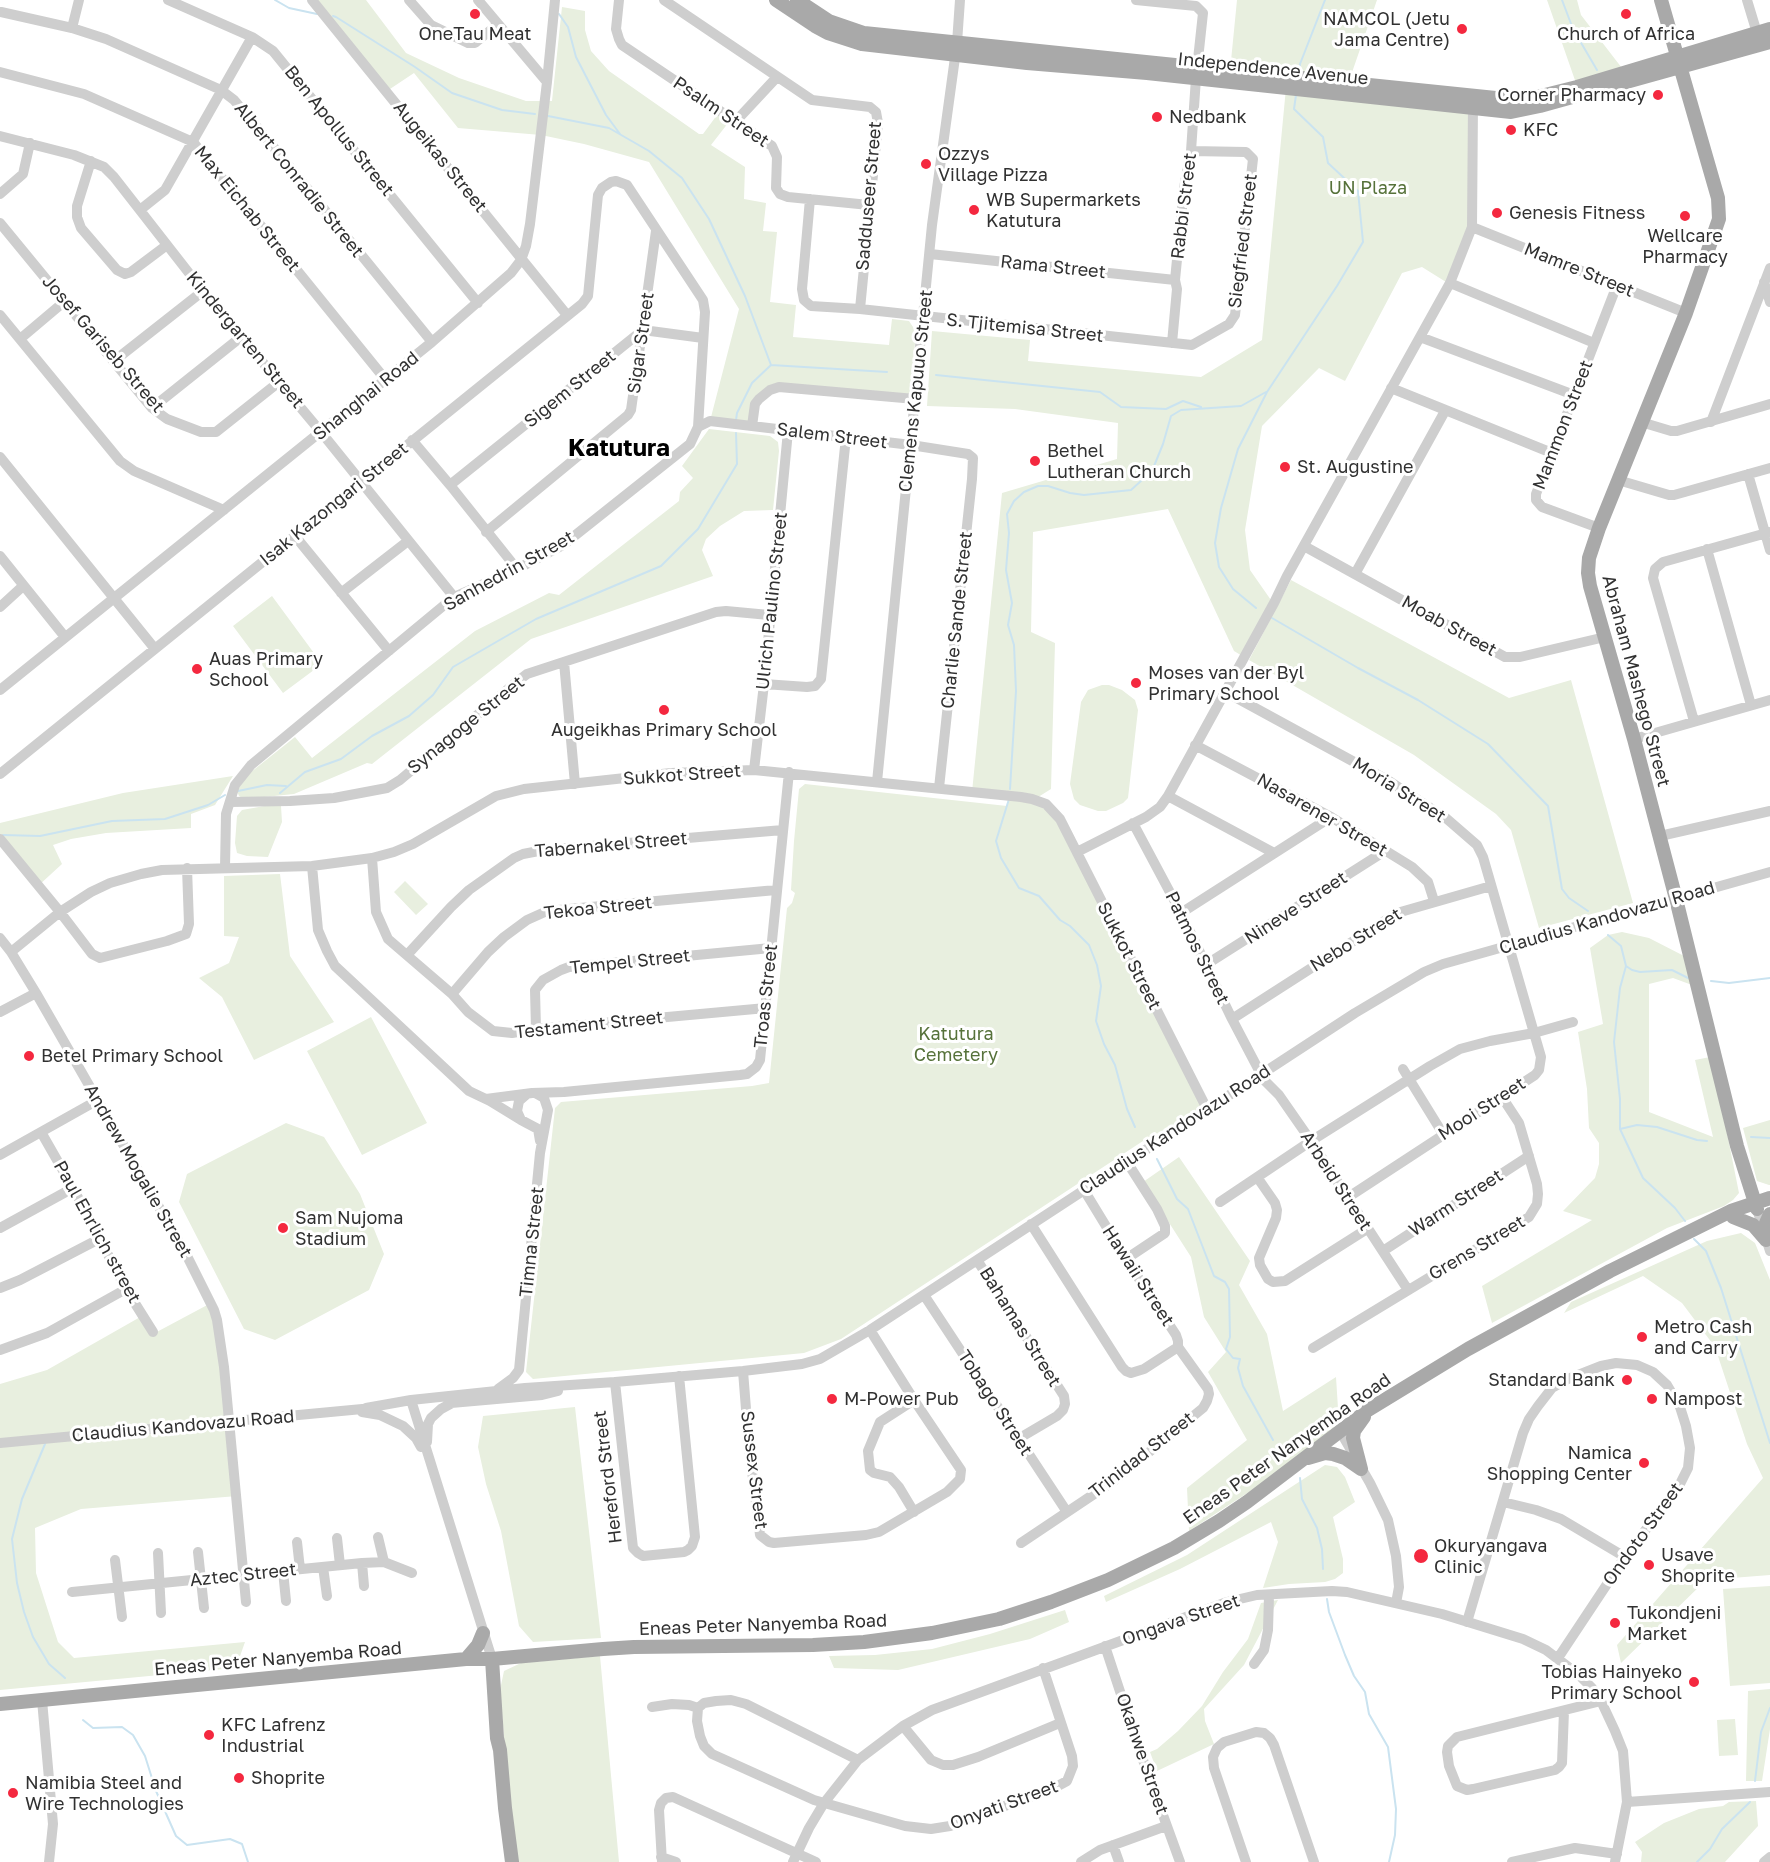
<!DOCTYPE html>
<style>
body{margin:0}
canvas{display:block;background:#fff}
</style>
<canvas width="1770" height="1862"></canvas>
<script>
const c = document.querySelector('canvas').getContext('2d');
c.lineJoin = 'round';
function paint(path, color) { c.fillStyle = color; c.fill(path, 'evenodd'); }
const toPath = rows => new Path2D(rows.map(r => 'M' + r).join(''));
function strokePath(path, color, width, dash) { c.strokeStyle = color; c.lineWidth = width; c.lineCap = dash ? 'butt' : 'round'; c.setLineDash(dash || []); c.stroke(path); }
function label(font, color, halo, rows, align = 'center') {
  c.font = font + ' "Golos Text",sans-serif'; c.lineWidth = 6; c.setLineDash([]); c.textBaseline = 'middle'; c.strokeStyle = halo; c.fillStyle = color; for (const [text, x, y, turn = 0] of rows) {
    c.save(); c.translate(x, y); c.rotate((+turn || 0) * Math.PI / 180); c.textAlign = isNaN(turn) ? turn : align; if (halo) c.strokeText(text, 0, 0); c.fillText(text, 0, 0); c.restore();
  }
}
paint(toPath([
 [313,0,366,0,406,53,459,78,526,101,552,101,562,7,585,11,585,30,591,51,609,71,699,134,703,134,720,111,732,118,711,145,745,167,744,199,766,203,763,231,777,232,770,302,796,305,793,337,889,345,892,319,909,321,913,327,916,334,909,399,779,387,763,394,752,426,710,421,739,309,649,162,584,144,541,135,458,128,414,73,387,91],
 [1237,0,1377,0,1348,84,1230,71],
 [1547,0,1577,0,1581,15,1625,72,1577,86],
 [1286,88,1473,108,1473,221,1446,282,1422,267,1402,273,1345,381,1319,368,1262,426,1245,530,1250,570,1273,603,1244,657,1234,651,1168,509,1033,532,1031,632,1055,643,1051,789,1035,799,1054,812,1207,1109,1148,1148,1143,1141,841,1339,804,1353,533,1379,526,1372,555,1108,561,1102,752,1086,769,1083,787,908,792,903,795,893,791,890,794,841,799,789,805,784,1007,806,1010,798,972,792,1002,493,1117,459,1118,423,1015,409,927,406,932,331,1030,340,1028,361,1201,377,1262,340],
 [709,429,770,436,778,442,779,451,773,510,744,511,720,526,706,539,702,550,713,576,531,639,372,764,367,763,294,794,244,799,239,796,237,791,246,776,295,737,312,758,475,631,549,593,559,595,679,501,680,492,693,478,682,466],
 [1291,580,1509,698,1571,680,1633,903,1539,928,1511,830,1496,814,1414,755,1249,660],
 [272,596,322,664,283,693,233,626],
 [1102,685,1109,685,1122,690,1135,700,1138,710,1128,798,1123,803,1106,811,1098,811,1080,805,1074,799,1070,784,1081,702,1088,690],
 [233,776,215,805,191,814,191,828,106,833,71,839,53,845,62,864,38,886,0,839,0,823,123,793],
 [270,805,281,806,282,822,268,857,247,856,237,853,235,843,237,816,242,810],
 [280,874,290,956,334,1022,254,1060,222,997,199,978,229,963,239,937,224,936,224,876],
 [405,881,428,904,416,915,394,892],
 [1622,932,1649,938,1686,957,1692,985,1673,978,1649,984,1649,1112,1713,1137,1695,1060,1710,1057,1727,1133,1739,1193,1733,1200,1724,1206,1667,1228,1492,1323,1482,1286,1592,1220,1563,1211,1595,1178,1599,1164,1599,1143,1589,1128,1587,1089,1578,1032,1603,1024,1590,948,1608,935],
 [371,1017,427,1123,362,1155,307,1051],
 [1770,1120,1770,1185,1769,1185,1757,1181,1743,1128],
 [286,1123,324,1137,360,1194,384,1254,369,1290,275,1340,244,1329,179,1202,187,1174],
 [1179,1157,1250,1261,1239,1285,1267,1334,1283,1411,1336,1377,1339,1424,1258,1486,1189,1531,1187,1488,1247,1440,1208,1372,1226,1352,1204,1317,1191,1257,1143,1182],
 [1741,1233,1755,1243,1770,1280,1770,1575,1706,1580,1621,1663,1617,1645,1763,1478,1747,1444,1715,1347,1682,1303,1643,1276,1564,1313,1571,1302,1707,1241],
 [211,1303,237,1496,81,1509,35,1528,36,1573,58,1642,74,1658,245,1642,239,1659,224,1669,0,1690,0,1384,47,1370,142,1316,153,1334],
 [575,1407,601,1638,533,1642,519,1626,501,1531,486,1484,478,1447,483,1416],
 [1325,1465,1337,1467,1345,1477,1355,1502,1333,1517,1343,1559,1343,1573,1335,1579,1325,1582,1289,1584,1263,1588,1278,1542,1271,1522,1180,1569,1106,1602,1104,1596,1187,1555],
 [1770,1586,1770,1683,1730,1686,1723,1589],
 [1278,1600,1244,1665,1204,1709,1205,1721,1214,1744,1157,1771,1150,1752,1157,1749,1178,1731,1202,1706,1223,1672,1248,1639,1261,1603],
 [1065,1610,1069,1622,1030,1639,898,1670,834,1668,829,1656,875,1655,932,1649,990,1634],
 [600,1656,619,1862,517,1862,510,1807,500,1690,504,1671,521,1663],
 [1770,1689,1770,1729,1762,1781,1746,1781,1748,1691],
 [1735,1719,1738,1755,1719,1756,1717,1720],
 [1756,1801,1758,1826,1725,1862,1641,1862,1642,1852,1635,1842,1664,1823,1699,1809,1723,1806,1729,1802]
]), '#e8efdf');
strokePath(toPath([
 [275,0,289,8,317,14],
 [1562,0,1573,29,1597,70],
 [559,14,568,27,576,57,606,115,620,134],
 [333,16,336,17,415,67,452,93,502,110,535,114],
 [1299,72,1300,64,1325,0],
 [548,116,609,128,649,151,682,178,709,219,745,296,771,365],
 [936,375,1100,392,1121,407,1166,409,1183,401,1201,407],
 [736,420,737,413,752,383,771,365,887,372],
 [1256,608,1233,589,1219,567,1215,543,1221,508,1238,449,1267,392,1337,286,1363,242,1358,191,1328,163,1323,137,1294,109,1296,95],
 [1272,618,1358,668,1418,700,1488,744,1548,806,1562,889,1569,898,1588,911],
 [1010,789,1016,691,1014,645,1008,625,1012,603,1006,570,1009,533,1007,514,1014,501,1024,492,1038,486,1048,486,1070,493,1084,495,1131,490,1152,471,1163,444,1171,416,1181,410,1241,406,1266,392],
 [238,791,267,785,286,786],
 [280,793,305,772,341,759,372,736,409,716,433,695,453,667,536,619,661,566,698,529,737,464,736,433],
 [1009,799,996,841,1001,858,1019,888,1039,896,1060,920,1070,926,1089,945,1097,965,1101,986,1096,1021,1104,1044,1115,1065,1127,1109,1135,1127],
 [3,835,40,836,112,821,165,819,208,805,225,795],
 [1608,935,1621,946,1626,966,1620,988,1614,1042,1620,1099,1620,1129,1643,1178,1675,1208,1685,1221],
 [1626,966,1632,970,1640,972,1672,970,1688,978],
 [1711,981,1729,983,1770,978],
 [1620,1129,1637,1125,1657,1127,1697,1140,1707,1141],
 [1751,1137,1770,1138],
 [1157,1159,1177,1199,1188,1209,1214,1276,1225,1282,1229,1289,1230,1337,1226,1349,1233,1358,1240,1359,1238,1368,1243,1386,1273,1440],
 [1694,1239,1706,1251,1721,1288,1770,1443],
 [45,1444,22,1499,12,1539,17,1583,24,1612,33,1637,49,1664,65,1678],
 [1300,1478,1302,1499,1317,1528,1322,1549,1323,1569],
 [1327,1599,1329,1612,1345,1655,1354,1676,1365,1692,1369,1714,1388,1747,1396,1809,1395,1835,1389,1862],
 [83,1720,93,1728,122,1727,133,1735,145,1756,156,1791,176,1836,187,1845,230,1839,242,1844,248,1862],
 [1755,1781,1761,1732,1770,1708],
 [1697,1862,1710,1849,1722,1829,1750,1802]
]), '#cae3f0', 2);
strokePath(toPath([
 [168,0,252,37,273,51,478,303],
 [312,0,567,315],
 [409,0,431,25,468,43,475,43,498,24],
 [478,0,547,82],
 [619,0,616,29,619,39,622,45,772,146,777,157,776,188,780,194,788,197,869,205],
 [664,0,812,100,870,107,876,112,878,123,860,309],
 [1136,0,1196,6,1203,13,1196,78,1191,151,1184,188,1175,280,1177,289,1172,343],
 [1747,0,1757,33],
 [1,12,72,28,106,39,221,90,234,100,267,139,432,342],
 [72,28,79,0],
 [0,72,84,94,193,142,385,379],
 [736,121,777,77],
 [0,136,74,155,104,167,114,177,203,291,321,432,454,597],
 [91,161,77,206,77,217,81,228,117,270,125,274,131,272,167,245],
 [0,194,23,174,30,143],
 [810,199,802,289,804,300,811,306,860,309,1192,345,1229,324,1235,315,1253,159,1246,152,1191,151],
 [140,210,165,190,252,37],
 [0,223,152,408,167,419,201,432,216,432,279,382],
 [1472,227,1686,313],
 [930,254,1175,280],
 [1764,282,1770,302],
 [1450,283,1594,343],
 [0,315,120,461,134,471,224,510],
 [1420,337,1574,395],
 [20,339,65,301],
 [114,361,203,291],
 [1391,388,1552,453],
 [152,408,241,337],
 [1641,422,1671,431,1677,431,1770,404],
 [1711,422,1770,268],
 [752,426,755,404,759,399,770,390,779,387,915,399],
 [698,427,710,421,911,445,968,454,973,458,972,479,939,788],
 [412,440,450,485,517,569],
 [0,457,155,649],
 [1748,474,1770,550],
 [1618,480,1669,495,1674,495,1770,468],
 [450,485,643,330,703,338],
 [1599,528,1542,507,1536,500,1536,494,1617,285],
 [486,532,628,415,631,410,656,231],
 [295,536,389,651],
 [1304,546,1505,657,1520,657,1605,637],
 [1707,549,1751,705],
 [0,556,65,637],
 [1355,574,1445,411],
 [341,593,408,541],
 [0,607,23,586],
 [564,662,575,784],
 [764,684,807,687,815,686,821,679,846,437],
 [0,690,432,342,511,273,521,260,526,246,530,224,547,82,555,0],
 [1224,691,1389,781,1447,819,1477,845,1483,857,1541,1057,1539,1070,1535,1075,1347,1198],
 [1694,721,1653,578,1655,569,1663,562,1770,532],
 [1634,739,1770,700],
 [1195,745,1331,817,1412,867,1428,882,1434,901],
 [754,770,764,684,788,431],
 [0,774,582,304,588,296,598,195,602,188,611,182,616,181,627,185,703,300,705,312,698,427,690,444,563,545,517,569,454,597,251,765,235,785,226,814,225,868],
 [877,782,932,225,957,43,960,0],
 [1168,796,1274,853],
 [230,802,290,801,334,798,387,788,400,780,514,684,527,674,716,612,726,611,769,615],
 [1133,823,1181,913,1232,1019,1264,1080,1279,1095,1311,1141,1408,1290],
 [1660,836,1770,811],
 [0,839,60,912,92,954,100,958,167,941,186,934,189,924,187,868],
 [1077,852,1146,817,1160,807,1168,796,1274,603,1287,576,1450,283,1472,227,1473,103],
 [372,858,376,912,388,939,452,994,468,1012,493,1031,512,1033,536,1029,766,1008],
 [312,866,318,930,327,951,335,966,469,1091,490,1101,521,1120],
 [1181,913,1331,817],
 [0,938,11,952,36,993,186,1254,214,1310,217,1320,224,1367,246,1602],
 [11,952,60,912,91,892,110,883,141,874,162,870,312,866,372,858,394,852,413,844,496,796,524,789,671,773,754,770,1021,797,1032,799,1046,804,1060,819,1207,1109],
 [407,955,451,907,469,890,514,858,523,854,544,850,783,830],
 [1207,964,1385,851],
 [452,994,488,952,504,937,527,920,547,911,776,890],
 [0,1012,36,993],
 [1232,1019,1397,913,1491,886],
 [536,1029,535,990,543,980,561,970,569,967,771,948],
 [1403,1069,1443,1134],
 [527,1094,519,1101,517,1111,521,1120,538,1129,540,1141],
 [486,1099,532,1093,564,1092,740,1075,747,1074,756,1067,760,1060,789,772],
 [41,1132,73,1188,126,1289,153,1332],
 [0,1155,98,1100],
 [1257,1177,1275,1203,1277,1210,1276,1218,1259,1258,1260,1265,1268,1279,1273,1282,1285,1281,1367,1229],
 [1220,1202,1311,1141,1430,1066,1460,1049,1490,1041,1534,1033,1573,1022],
 [1757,1209,1770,1251],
 [1031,1224,1122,1367,1126,1371,1131,1373,1144,1369,1178,1347,1178,1341,1176,1335,1126,1259,1084,1190],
 [0,1228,73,1188],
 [1383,1251,1529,1156],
 [1126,1259,1165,1233,1165,1226,1157,1209,1127,1162],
 [977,1260,1064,1396,1065,1404,1063,1410,1057,1416,1018,1439],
 [0,1288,20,1280,99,1239],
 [924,1295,1067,1512],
 [1313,1348,1529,1217,1537,1204,1538,1194,1537,1184,1519,1123,1502,1097],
 [0,1350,47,1333,126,1289],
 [743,1371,749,1447,760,1535,769,1542,774,1543,866,1535,879,1532,947,1492,960,1479,961,1470,914,1400,870,1330],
 [615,1382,633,1548,638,1553,643,1556,684,1552,688,1550,692,1546,695,1537,679,1376],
 [498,1389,513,1378,519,1370,540,1153,548,1110,544,1098,535,1093],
 [411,1400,492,1659],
 [914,1400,880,1422,868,1451,870,1470,874,1473,890,1477,899,1487,914,1512],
 [451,1403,542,1395,558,1391],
 [366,1408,411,1400,525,1388,615,1382,743,1371,802,1364,820,1359,870,1330,1355,1013,1424,972,1443,964,1770,872],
 [362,1412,380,1415,403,1426,416,1438,421,1447],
 [1340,1431,1370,1483,1388,1520,1396,1556,1399,1587,1396,1603],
 [427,1442,428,1424,431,1418,441,1409,452,1403],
 [0,1443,373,1408],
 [1503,1502,1536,1510,1561,1519,1625,1557],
 [378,1537,384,1562],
 [337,1538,340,1565],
 [297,1542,300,1569],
 [1021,1543,1115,1480,1203,1408,1207,1401,1209,1394,1208,1389,1178,1347],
 [198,1552,204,1608],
 [158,1553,161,1613],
 [115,1560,122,1617],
 [362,1563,364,1586],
 [323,1567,327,1596],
 [283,1571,286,1601],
 [72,1592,362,1563,384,1562,412,1573],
 [1467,1622,1523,1433,1529,1419,1538,1406,1552,1388,1568,1379,1601,1366,1616,1363,1637,1365,1653,1372,1667,1385,1680,1407,1686,1426,1690,1448,1688,1468,1679,1486,1625,1557,1558,1658],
 [1105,1646,1139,1749,1180,1862],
 [1254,1664,1264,1650,1268,1630,1269,1596],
 [42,1700,53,1824,49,1862],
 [652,1707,672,1704,689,1705,698,1708],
 [1564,1711,1562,1763,1559,1767,1555,1770,1473,1789,1467,1790,1457,1786,1449,1766,1447,1752,1448,1746,1457,1737,1601,1701],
 [903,1726,931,1760,943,1765,953,1765,978,1757,1060,1723],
 [858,1760,746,1704,731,1700,716,1701,704,1703,698,1708,697,1721,700,1736,704,1746,712,1754,814,1800,905,1826,931,1829,950,1826,1054,1788,1067,1781,1073,1766,1072,1756,1043,1668],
 [1627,1802,1770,1792],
 [1113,1845,1119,1862],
 [661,1857,676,1862],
 [662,1862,659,1810,661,1803,666,1798,673,1797,816,1862],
 [793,1862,809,1828,824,1803,858,1760,903,1726,932,1710,1227,1602,1257,1595,1332,1591,1347,1592,1442,1614,1523,1639,1546,1650,1579,1675,1592,1688,1601,1701,1615,1731,1623,1751,1627,1802,1615,1862],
 [1081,1862,1100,1850,1166,1826],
 [1246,1862,1214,1768,1213,1757,1217,1748,1224,1742,1256,1732,1264,1733,1270,1738,1274,1745,1314,1862],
 [1512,1862,1575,1848,1617,1854],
 [1764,1862,1770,1857]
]), '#cecece', 10);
strokePath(toPath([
 [776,0,815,26,828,33,862,44,1027,63,1147,73,1511,112,1540,106,1770,42],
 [797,0,829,21,864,33,1515,100,1537,97,1577,87,1770,29],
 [1661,0,1718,198,1719,219,1686,313,1599,528,1589,558,1588,573,1590,586,1634,739,1676,899,1737,1146,1757,1209],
 [1733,1217,1753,1225,1766,1240],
 [1766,1240,1766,1223,1770,1214],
 [1308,1458,1325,1453,1333,1454,1345,1458,1361,1469],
 [1361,1469,1353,1438,1354,1431,1364,1417],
 [466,1659,478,1645,483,1633],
 [492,1659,497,1738,500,1750,505,1808,512,1862],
 [0,1704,466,1659,492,1659,603,1649,634,1647,813,1645,864,1642,932,1633,999,1619,1051,1602,1108,1580,1174,1548,1219,1521,1247,1502,1368,1410,1468,1349,1610,1271,1731,1211,1770,1198]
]), '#a9a9a9', 14);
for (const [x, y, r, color] of [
 [475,14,6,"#f4283f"],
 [1626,14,6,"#f4283f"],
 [1462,29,6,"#f4283f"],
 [1658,95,6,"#f4283f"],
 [1157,117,6,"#f4283f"],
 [1511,130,6,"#f4283f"],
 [926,164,6,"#f4283f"],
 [974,210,6,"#f4283f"],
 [1497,213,6,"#f4283f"],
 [1685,216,6,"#f4283f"],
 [1035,461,6,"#f4283f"],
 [1285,467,6,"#f4283f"],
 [197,669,6,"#f4283f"],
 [1136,683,6,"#f4283f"],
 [664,710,6,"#f4283f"],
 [29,1056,6,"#f4283f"],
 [283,1228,6,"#f4283f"],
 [1642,1337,6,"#f4283f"],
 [1627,1380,6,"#f4283f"],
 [832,1399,6,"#f4283f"],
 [1652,1399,6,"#f4283f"],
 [1644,1463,6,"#f4283f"],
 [1421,1556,8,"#f4283f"],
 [1649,1565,6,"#f4283f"],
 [1615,1623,6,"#f4283f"],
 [1694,1682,6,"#f4283f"],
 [209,1735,6,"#f4283f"],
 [239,1778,6,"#f4283f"],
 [13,1793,6,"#f4283f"]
]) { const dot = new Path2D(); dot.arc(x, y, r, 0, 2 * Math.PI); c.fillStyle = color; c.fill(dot); strokePath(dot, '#fff', 2); }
label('18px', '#313131', '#fff', [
 ["NAMCOL (Jetu",1450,19,"right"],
 ["Jama Centre)",1450,40,"right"],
 ["OneTau Meat",475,34,"center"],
 ["Church of Africa",1626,34,"center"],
 ["Corner Pharmacy",1646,95,"right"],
 ["Nedbank",1169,117],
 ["KFC",1523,130],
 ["Ozzys",938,154],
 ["Village Pizza",938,175],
 ["WB Supermarkets",986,200],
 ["Katutura",986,221],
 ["Genesis Fitness",1509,213],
 ["Wellcare",1685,236,"center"],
 ["Pharmacy",1685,257,"center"],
 ["Bethel",1047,451],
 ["Lutheran Church",1047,472],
 ["St. Augustine",1297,467],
 ["Auas Primary",209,659],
 ["School",209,680],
 ["Moses van der Byl",1148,673],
 ["Primary School",1148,694],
 ["Augeikhas Primary School",664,730,"center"],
 ["Betel Primary School",41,1056],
 ["Sam Nujoma",295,1218],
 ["Stadium",295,1239],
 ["Metro Cash",1654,1327],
 ["and Carry",1654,1348],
 ["Standard Bank",1615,1380,"right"],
 ["M-Power Pub",844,1399],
 ["Nampost",1664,1399],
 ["Namica",1632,1453,"right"],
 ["Shopping Center",1632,1474,"right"],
 ["Okuryangava",1434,1546],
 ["Clinic",1434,1567],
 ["Usave",1661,1555],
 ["Shoprite",1661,1576],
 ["Tukondjeni",1627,1613],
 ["Market",1627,1634],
 ["Tobias Hainyeko",1682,1672,"right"],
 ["Primary School",1682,1693,"right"],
 ["KFC Lafrenz",221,1725],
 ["Industrial",221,1746],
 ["Shoprite",251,1778],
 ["Namibia Steel and",25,1783],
 ["Wire Technologies",25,1804]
], 'left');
label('18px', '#313131', '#fff', [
 ["Independence Avenue",1273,69,6],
 ["Psalm Street",721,112,34],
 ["Ben Apollus Street",339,131,51],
 ["Augeikas Street",440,157,51],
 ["Albert Conradie Street",299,180,51],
 ["Sadduseer Street",869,196,-85],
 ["Rabbi Street",1184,206,-83],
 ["Max Eichab Street",247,209,51],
 ["Siegfried Street",1243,241,-83],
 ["Rama Street",1053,267,6],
 ["Mamre Street",1579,270,22],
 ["S. Tjitemisa Street",1025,328,6],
 ["Kindergarten Street",245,340,50],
 ["Sigar Street",641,343,-82],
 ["Josef Gariseb Street",103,344,49],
 ["Sigem Street",570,389,-39],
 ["Clemens Kapuuo Street",916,391,-84],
 ["Shanghai Road",366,396,-39],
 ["Mammon Street",1563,425,-69],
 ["Salem Street",832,436,7],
 ["Isak Kazongari Street",334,504,-39],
 ["Sanhedrin Street",509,571,-29],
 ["Ulrich Paulino Street",772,601,-84],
 ["Charlie Sande Street",957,620,-84],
 ["Moab Street",1449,626,29],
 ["Abraham Mashego Street",1636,681,75],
 ["Synagoge Street",466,725,-39],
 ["Sukkot Street",682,775,-4],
 ["Moria Street",1399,790,32],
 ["Nasarener Street",1322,815,30],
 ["Tabernakel Street",611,845,-5],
 ["Tekoa Street",598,908,-6],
 ["Nineve Street",1296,908,-33],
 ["Claudius Kandovazu Road",1607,918,-16],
 ["Nebo Street",1356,940,-32],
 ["Patmos Street",1197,948,64],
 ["Sukkot Street",1129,956,63],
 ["Tempel Street",630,962,-6],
 ["Troas Street",766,996,-84],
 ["Testament Street",589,1025,-6],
 ["Mooi Street",1482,1109,-33],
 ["Claudius Kandovazu Road",1175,1130,-33],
 ["Andrew Mogalie Street",138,1171,60],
 ["Arbeid Street",1336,1181,57],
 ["Warm Street",1456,1203,-33],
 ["Paul Ehrlich street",97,1232,61],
 ["Timna Street",532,1242,-84],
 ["Grens Street",1477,1248,-31],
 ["Hawaii Street",1138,1276,57],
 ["Bahamas Street",1020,1327,58],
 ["Tobago Street",995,1403,57],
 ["Claudius Kandovazu Road",183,1426,-5],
 ["Eneas Peter Nanyemba Road",1287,1449,-35],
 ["Trinidad Street",1142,1455,-38],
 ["Sussex Street",754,1470,83],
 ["Hereford Street",608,1477,-97],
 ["Ondoto Street",1643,1534,-54],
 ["Aztec Street",243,1575,-6],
 ["Ongava Street",1181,1620,-19],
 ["Eneas Peter Nanyemba Road",763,1625,-2],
 ["Eneas Peter Nanyemba Road",278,1659,-5],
 ["Okahwe Street",1142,1754,71],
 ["Onyati Street",1004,1805,-20]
]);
label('18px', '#56723a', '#fff', [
 ["UN Plaza",1368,188],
 ["Katutura",956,1034],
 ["Cemetery",956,1055]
]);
label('bold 24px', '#000', '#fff', [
 ["Katutura",619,448]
]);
</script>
